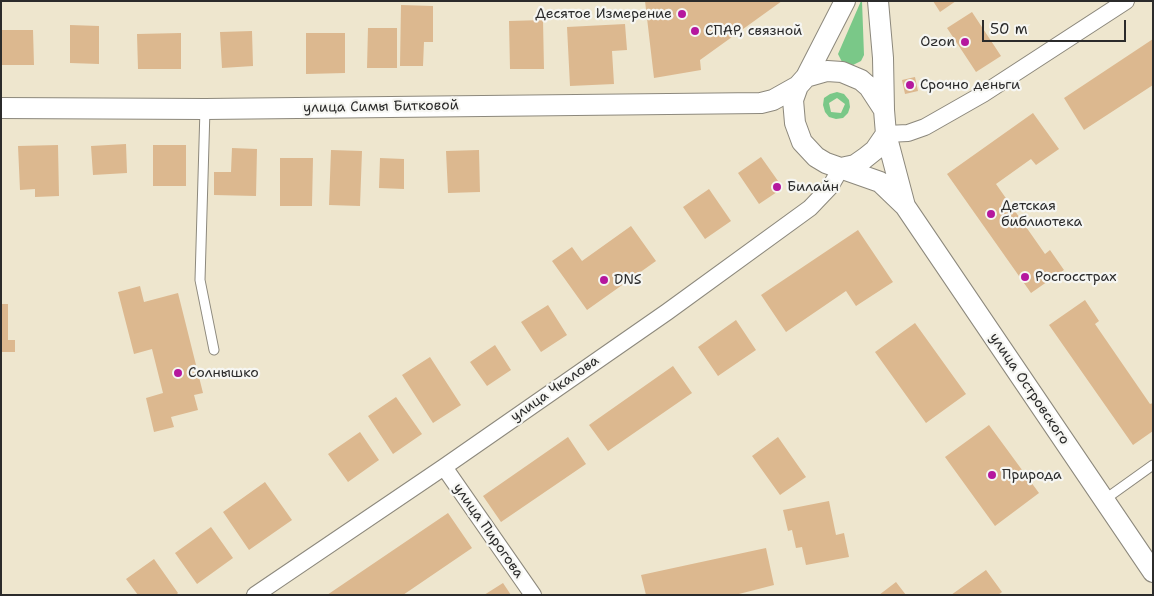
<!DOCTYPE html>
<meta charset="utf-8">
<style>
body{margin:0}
#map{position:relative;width:1154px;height:596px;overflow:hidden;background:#eee6ce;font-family:"Shantell Sans",sans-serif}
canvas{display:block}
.frame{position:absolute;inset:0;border:2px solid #2b2b2b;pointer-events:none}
.scale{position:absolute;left:982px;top:20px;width:144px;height:22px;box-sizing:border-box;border:2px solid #2b2b2b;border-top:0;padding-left:6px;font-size:15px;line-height:18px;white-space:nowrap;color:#2b2b2b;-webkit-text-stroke:4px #f6f6f2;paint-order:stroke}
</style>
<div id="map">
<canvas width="1154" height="596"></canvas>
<div class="frame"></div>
<div class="scale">50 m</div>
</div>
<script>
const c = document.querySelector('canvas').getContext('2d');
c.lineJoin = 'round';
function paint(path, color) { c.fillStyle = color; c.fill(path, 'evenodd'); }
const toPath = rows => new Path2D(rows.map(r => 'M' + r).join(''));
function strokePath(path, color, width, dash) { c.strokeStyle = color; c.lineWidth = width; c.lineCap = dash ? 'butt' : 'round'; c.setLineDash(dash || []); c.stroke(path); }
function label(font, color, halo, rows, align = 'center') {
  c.font = font + ' "Shantell Sans",sans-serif'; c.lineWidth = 4.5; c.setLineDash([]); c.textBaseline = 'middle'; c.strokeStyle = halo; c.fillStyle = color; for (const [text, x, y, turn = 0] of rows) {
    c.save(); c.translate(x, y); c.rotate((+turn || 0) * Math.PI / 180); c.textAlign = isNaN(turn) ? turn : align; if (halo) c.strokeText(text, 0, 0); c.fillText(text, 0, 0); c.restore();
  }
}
paint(toPath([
 [861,1,862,1,864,55,861,61,853,65,842,62,838,54],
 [837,92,844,94,849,100,850,107,848,113,843,118,836,119,829,117,825,112,823,105,824,98,830,94],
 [837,98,845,104,841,113,831,112,829,103]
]), '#7ac888');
paint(toPath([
 [645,1,782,1,700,60,701,70,654,78],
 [933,1,956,1,940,12],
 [401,5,433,6,433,42,424,42,423,66,400,66],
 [972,12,1001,56,976,72,947,28],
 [543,20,544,69,510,69,509,21],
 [625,24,627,50,612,51,614,84,570,86,567,27],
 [70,25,99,26,99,64,70,63],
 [368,28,397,28,397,68,367,68],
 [1,30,33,30,34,65,1,65],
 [252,31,253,66,222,68,220,32],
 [181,33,181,69,138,69,137,34],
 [306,33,345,33,345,73,306,74],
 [1153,39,1153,85,1084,130,1064,98],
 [915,77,918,91,905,94,902,80],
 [1033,113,1059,149,1036,165,1031,159,996,184,1045,254,1050,250,1064,270,1031,293,947,174],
 [126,144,127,173,93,175,91,146],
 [58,145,59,196,35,197,35,189,20,190,18,146],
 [153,145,186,145,186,186,153,186],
 [232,148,257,149,256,196,214,195,214,172,231,172],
 [331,150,362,151,360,206,329,205],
 [479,150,480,192,448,193,446,151],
 [761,157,783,188,759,204,738,173],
 [280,158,313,158,312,206,280,206],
 [380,158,404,159,404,189,379,188],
 [709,189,731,221,705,239,683,207],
 [631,226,656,261,587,310,552,261,572,247,582,261],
 [858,230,893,282,856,306,846,291,786,332,761,295],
 [140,286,144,302,178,293,203,393,194,395,198,410,171,417,174,427,154,432,146,398,163,393,152,349,134,354,118,292],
 [1085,300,1099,321,1095,324,1150,404,1153,403,1153,431,1133,445,1049,325],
 [1,304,8,304,8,340,15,340,15,352,1,352],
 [548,305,567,335,541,352,521,322],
 [736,320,756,350,718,376,698,347],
 [915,323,966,394,926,423,875,352],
 [495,345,511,370,487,386,470,362],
 [430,357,461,405,433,423,402,375],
 [673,366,692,393,608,451,589,425],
 [396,397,422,434,393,454,368,416],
 [989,425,1039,493,995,526,945,457],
 [360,432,379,460,348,482,328,454],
 [568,437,586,464,501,522,483,496],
 [778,437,806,477,780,495,752,456],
 [265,482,292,520,249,550,223,512],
 [829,501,836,535,844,533,849,557,806,565,802,547,796,548,792,530,788,531,783,510],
 [448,513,472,548,403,595,327,595],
 [211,527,233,558,197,584,175,553],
 [766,548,774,585,735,595,646,595,641,575],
 [154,559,178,593,176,595,138,595,126,579],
 [986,570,1002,592,998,595,951,595],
 [896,582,906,595,879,595],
 [503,583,511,595,484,595]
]), '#dcb88f');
const service = toPath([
 [205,109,200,280,214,350],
 [1104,500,1153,465]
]);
const minor = toPath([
 [886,134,908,133,925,127,983,94,1126,1],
 [444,467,533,595],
 [255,595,444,467,667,312,810,208,830,187,841,168]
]);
const tertiary = toPath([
 [845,1,806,77,798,86,793,100,795,123,802,142,816,157,826,163,880,182,905,206,1153,572],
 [878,1,883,58,884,110],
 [806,77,827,71,842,72,861,80,869,87,884,110,886,134,905,206],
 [1,108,205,109,761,103,773,100,798,86],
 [841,168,855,165,865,158,875,150,886,134]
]);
strokePath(service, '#8c887c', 11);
strokePath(minor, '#8c887c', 18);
strokePath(tertiary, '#8c887c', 22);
strokePath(service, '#fff', 9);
strokePath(minor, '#fff', 16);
strokePath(tertiary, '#fff', 20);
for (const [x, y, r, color] of [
 [682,14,5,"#b5179e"],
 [695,31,5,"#b5179e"],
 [965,42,5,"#b5179e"],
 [910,85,5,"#b5179e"],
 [777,187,5,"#b5179e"],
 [991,214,5,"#b5179e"],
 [1025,277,5,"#b5179e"],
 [604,280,5,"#b5179e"],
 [178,373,5,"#b5179e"],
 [992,475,5,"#b5179e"]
]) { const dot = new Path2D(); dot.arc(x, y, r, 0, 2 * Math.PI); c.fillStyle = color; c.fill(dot); strokePath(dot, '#f6f6f2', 2); }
label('14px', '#2b2b2b', '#f6f6f2', [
 ["Десятое Измерение",672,14,"right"],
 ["СПАР, связной",705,31],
 ["Ozon",955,42,"right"],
 ["Срочно деньги",920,85],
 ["Билайн",787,187],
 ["Детская",1001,206],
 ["библиотека",1001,222],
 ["Росгосстрах",1035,277],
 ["DNS",614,280],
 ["Солнышко",188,373],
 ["Природа",1002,475]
], 'left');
label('14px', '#2b2b2b', '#f6f6f2', [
 ["улица Симы Битковой",381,107,-1],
 ["улица Чкалова",555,389,-35],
 ["улица Островского",1029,389,56],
 ["улица Пирогова",488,531,55]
]);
</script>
